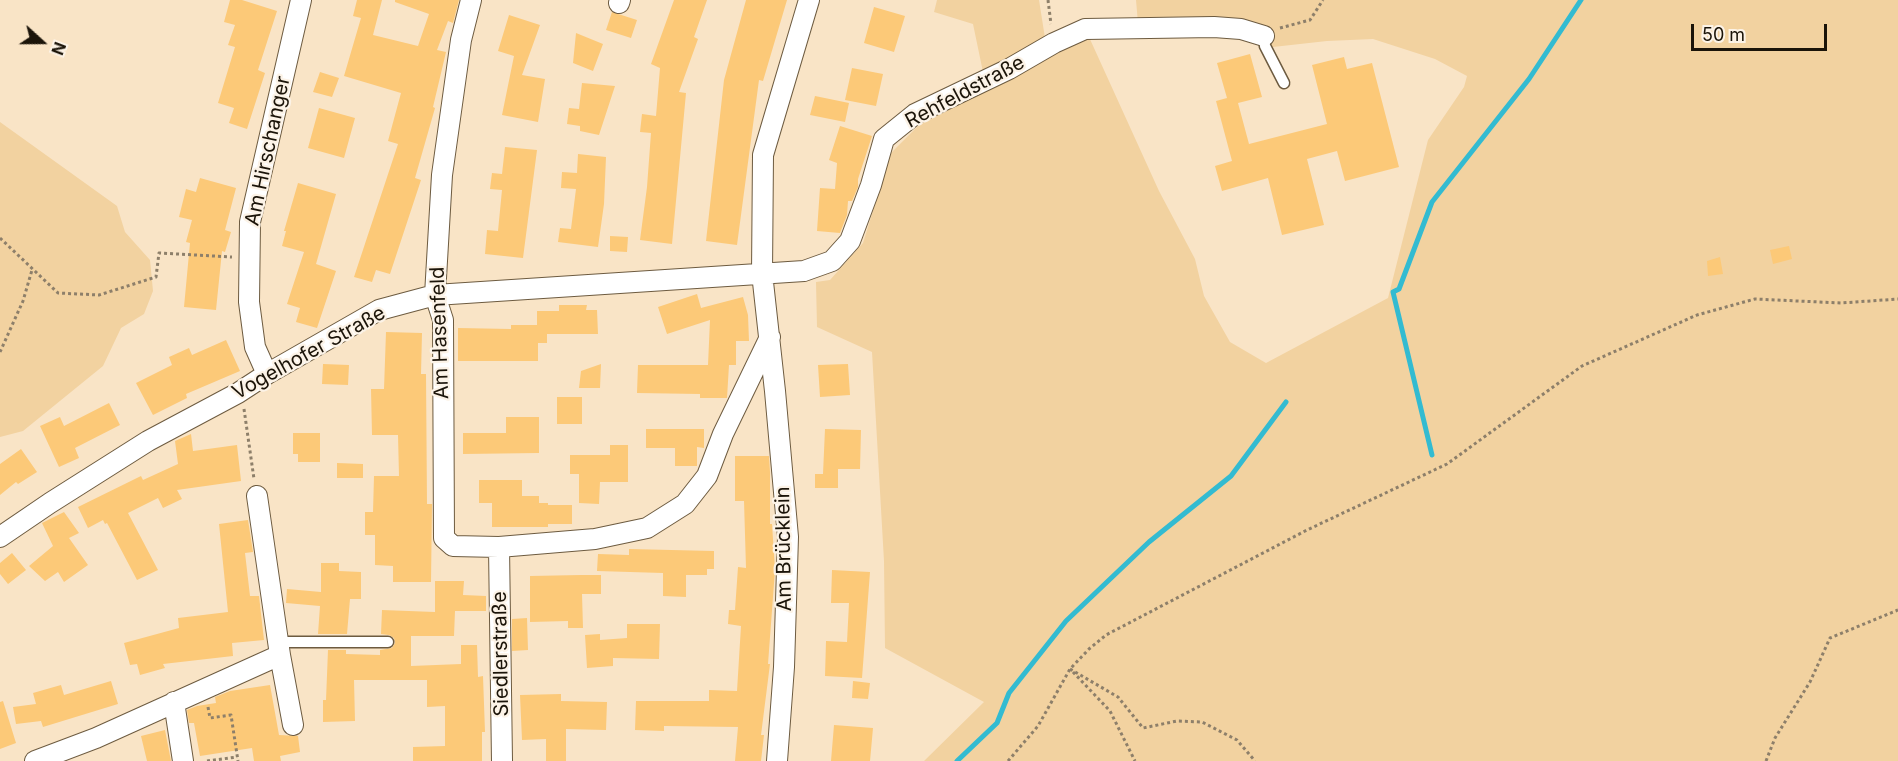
<!DOCTYPE html>
<meta charset="utf-8">
<style>
body{margin:0}
#map{position:relative;width:1898px;height:761px;overflow:hidden;background:#f9e4c6;font-family:Inter,sans-serif}
canvas{display:block}
.north{position:absolute;left:12px;top:12px;width:60px;height:60px;-webkit-text-stroke:4px #fcf3e7;paint-order:stroke;rotate:111deg;font-size:16px;font-weight:700;line-height:24px;text-align:center;color:#1b1409}
.north::after{content:'';display:block;margin:auto;width:21px;height:27px;background:#1b1409;clip-path:polygon(50% 0,100% 100%,50% 72%,0 100%)}
.scale{position:absolute;left:1691px;top:24px;width:136px;height:27px;box-sizing:border-box;border:3px solid #1b1409;border-top:0;padding-left:8px;font-size:18px;line-height:21px;white-space:nowrap;color:#1b1409;-webkit-text-stroke:4px #fcf3e7;paint-order:stroke}
</style>
<div id="map">
<canvas width="1898" height="761"></canvas>
<div class="north">N</div>
<div class="scale">50 m</div>
</div>
<script>
const c = document.querySelector('canvas').getContext('2d');
c.lineJoin = 'round';
function paint(path, color) { c.fillStyle = color; c.fill(path, 'evenodd'); }
const toPath = rows => new Path2D(rows.map(r => 'M' + r).join(''));
function strokePath(path, color, width, dash) { c.strokeStyle = color; c.lineWidth = width; c.lineCap = dash ? 'butt' : 'round'; c.setLineDash(dash || []); c.stroke(path); }
function label(font, color, halo, rows, align = 'center') {
  c.font = font + ' Inter,sans-serif'; c.lineWidth = 4.5; c.setLineDash([]); c.textBaseline = 'middle'; c.strokeStyle = halo; c.fillStyle = color; for (const [text, x, y, turn = 0] of rows) {
    c.save(); c.translate(x, y); c.rotate((+turn || 0) * Math.PI / 180); c.textAlign = isNaN(turn) ? turn : align; if (halo) c.strokeText(text, 0, 0); c.fillText(text, 0, 0); c.restore();
  }
}
paint(toPath([
 [937,0,1039,0,1045,38,983,72,973,24,934,12],
 [1136,0,1898,0,1898,761,924,761,984,702,885,648,884,561,872,352,817,327,816,282,830,280,863,243,891,153,921,123,1074,41,1089,37,1159,191,1195,259,1204,296,1230,342,1266,363,1388,298,1428,140,1464,87,1467,76,1435,59,1373,39,1327,41,1273,47,1245,26,1138,23],
 [0,122,117,206,125,232,150,260,153,291,144,314,121,328,103,366,23,431,0,437]
]), '#f2d2a0');
strokePath(toPath([
 [1432,455,1393,292,1399,289,1432,202,1529,79,1581,0],
 [957,761,997,723,1009,693,1066,621,1149,542,1231,476,1286,402]
]), '#33bbd1', 5);
paint(toPath([
 [230,0,242,0,277,11,258,70,265,73,247,129,229,123,234,108,218,103,235,47,228,45,235,25,224,22],
 [357,0,382,0,373,35,418,46,429,14,395,2,395,0,459,0,453,23,448,21,437,50,446,52,433,107,435,108,415,178,421,180,390,274,376,270,372,282,354,277,398,144,388,141,401,93,344,76,361,18,353,16],
 [674,0,707,0,694,37,698,39,679,92,686,93,672,244,640,240,647,187,651,133,640,132,642,114,656,116,660,68,651,64],
 [746,0,787,0,763,81,759,80,737,245,706,241,724,80],
 [874,7,905,16,894,52,864,43],
 [612,12,637,20,631,38,606,30],
 [509,15,540,25,522,75,545,79,538,122,502,115,514,56,498,51],
 [576,33,603,44,593,71,573,63],
 [1250,54,1262,97,1238,103,1249,144,1327,124,1312,65,1344,57,1347,69,1372,63,1399,167,1345,181,1337,151,1307,159,1324,225,1282,235,1268,178,1222,191,1215,166,1232,161,1216,101,1227,98,1217,63],
 [852,68,883,74,876,106,845,100],
 [320,72,339,78,332,97,313,92],
 [582,83,615,86,599,135,580,131,580,126,567,124,569,108,579,109],
 [815,96,849,103,845,122,810,115],
 [319,108,355,118,344,158,308,148],
 [840,126,872,136,858,179,858,187,852,201,848,201,847,215,840,233,817,231,820,188,835,189,837,163,829,160],
 [505,147,537,150,523,258,485,254,487,230,498,231,502,190,490,189,492,173,502,174],
 [578,154,606,157,604,204,598,247,558,242,560,228,571,229,576,189,561,188,562,172,577,173],
 [200,178,236,188,225,230,231,232,225,252,222,251,216,310,184,307,190,243,186,242,192,220,179,217,186,189,196,192],
 [298,183,336,194,316,264,336,271,317,328,296,322,300,308,287,304,304,252,282,246,286,231,284,231],
 [610,236,628,237,627,252,610,251],
 [1789,246,1792,259,1773,264,1770,250],
 [1720,257,1723,274,1708,276,1707,261],
 [697,294,701,308,743,297,748,315,749,341,736,341,736,365,729,365,727,398,700,398,700,394,637,393,638,365,708,365,710,320,667,334,658,307],
 [559,305,587,305,586,310,597,310,598,334,547,334,547,343,538,343,538,361,458,361,458,328,511,329,511,325,537,325,537,311,559,311],
 [386,332,422,333,421,374,426,374,427,504,432,504,431,582,393,582,393,566,375,565,375,535,365,535,365,512,373,512,374,476,399,476,398,435,372,435,371,389,384,389],
 [226,340,240,371,186,394,187,398,153,415,136,383,172,365,169,357,189,348,192,355],
 [323,364,349,365,348,385,322,384],
 [601,364,600,388,579,388,581,371],
 [848,364,850,395,820,397,818,365],
 [557,397,582,397,582,424,557,424],
 [109,403,120,425,75,448,79,458,59,467,40,426,60,417,64,426],
 [506,417,539,417,539,453,463,454,463,433,506,433],
 [646,429,704,429,704,448,697,447,697,466,675,466,675,448,646,448],
 [825,429,861,430,860,469,838,469,838,488,815,488,815,474,823,474],
 [293,433,320,433,320,462,298,462,298,454,293,454],
 [191,434,193,451,237,445,241,481,177,490,182,499,163,508,158,498,128,513,158,570,137,580,107,523,105,524,103,520,88,528,78,507,141,476,143,480,178,464,175,441],
 [610,445,628,445,628,482,600,482,599,504,579,503,579,474,570,474,570,455,610,455],
 [21,449,37,472,18,484,16,482,0,495,0,464],
 [735,456,769,456,770,472,770,524,772,524,775,570,768,664,770,664,761,735,764,735,761,761,735,761,738,727,664,726,664,731,635,730,636,701,709,701,709,690,737,691,741,626,728,624,729,610,735,610,738,567,746,568,744,501,735,501],
 [337,463,363,464,363,478,337,478],
 [479,480,522,480,522,496,539,496,539,503,548,503,548,505,572,505,572,524,548,524,548,527,492,527,492,503,479,503],
 [64,512,79,533,69,538,88,565,64,582,58,572,45,581,29,566,53,546,42,523],
 [248,520,253,552,245,553,250,596,259,596,264,640,232,643,233,656,163,664,165,668,140,675,137,664,130,665,124,643,179,628,178,618,228,612,219,524],
 [629,549,714,551,714,569,707,569,707,575,686,575,686,597,663,596,663,573,597,571,598,554,629,555],
 [12,553,26,570,8,584,0,574,0,563],
 [321,563,339,563,339,571,361,572,361,599,350,599,347,634,318,634,320,606,286,603,287,589,321,592],
 [832,570,870,572,862,678,825,676,826,641,847,642,849,603,831,603],
 [581,575,601,575,601,594,582,594,583,628,568,628,568,621,530,622,530,576],
 [435,581,464,581,463,595,486,596,486,611,455,611,454,636,411,636,411,666,461,664,461,645,477,645,478,677,483,676,485,732,482,732,482,761,413,761,413,747,445,746,445,706,427,707,427,680,354,680,355,721,323,722,323,700,326,700,328,650,346,650,346,654,380,655,380,650,392,648,395,643,394,638,389,635,381,634,382,610,435,612],
 [527,618,528,650,512,651,512,619],
 [627,624,660,624,659,659,613,658,613,666,587,668,585,635,600,634,600,640,627,638],
 [111,681,118,704,43,727,41,721,16,724,13,707,36,704,33,693,61,685,64,695],
 [853,681,870,683,868,699,852,698],
 [270,685,279,735,298,736,300,752,280,756,281,761,254,761,252,748,200,756,194,723,189,723,187,710,197,706,216,703,215,697,230,691],
 [561,694,561,701,607,702,606,730,566,729,566,761,546,761,546,739,522,740,520,695],
 [3,701,16,743,0,749,0,702],
 [834,725,873,728,870,761,831,761],
 [165,730,171,761,147,761,141,736]
]), '#fcc978');
const service = toPath([
 [1264,36,1265,46,1284,83],
 [278,642,388,642]
]);
const minor = toPath([
 [471,0,461,40,442,175,435,295,443,320,444,538,453,546,499,547,595,539,647,528,685,504,707,476,723,434,770,337],
 [619,3,620,0],
 [267,374,255,347,249,302,250,222,301,0],
 [0,537,50,503,148,441,238,393,267,374,379,310,435,295,804,271,832,261,850,241,871,185,884,139,915,114,1009,69,1054,43,1085,29,1214,27,1241,29,1264,36],
 [499,547,502,761],
 [280,655,293,725],
 [174,702,183,761],
 [35,761,96,738,280,655,257,496],
 [777,761,784,667,788,537,775,391,762,273,763,155,809,0]
]);
strokePath(service, '#6d5b40', 13);
strokePath(minor, '#6d5b40', 22);
strokePath(toPath([
 [1048,0,1051,24],
 [1280,28,1310,20,1323,0],
 [0,238,58,293,99,295,156,277,159,253,232,257],
 [0,352,23,301,32,270],
 [244,409,254,479],
 [1070,669,1118,697,1143,728,1177,721,1202,722,1237,740,1255,761],
 [1073,672,1110,711,1135,761],
 [208,707,210,718,231,715,238,761],
 [207,761,237,757],
 [1008,761,1038,726,1070,669,1089,649,1106,635,1307,530,1447,464,1582,366,1697,315,1755,299,1841,303,1898,299],
 [1766,761,1775,738,1810,682,1830,638,1898,610]
]), '#8d7f6a', 3, [3, 3]);
strokePath(service, '#fff', 10);
strokePath(minor, '#fff', 20);
label('20px', '#1b1409', '#fcf3e7', [
 ["Rehfeldstraße",965,92,-28],
 ["Am Hirschanger",268,151,-78],
 ["Am Hasenfeld",440,333,-92],
 ["Vogelhofer Straße",309,353,-29],
 ["Am Brücklein",784,549,-91],
 ["Siedlerstraße",501,654,-91]
]);
</script>
